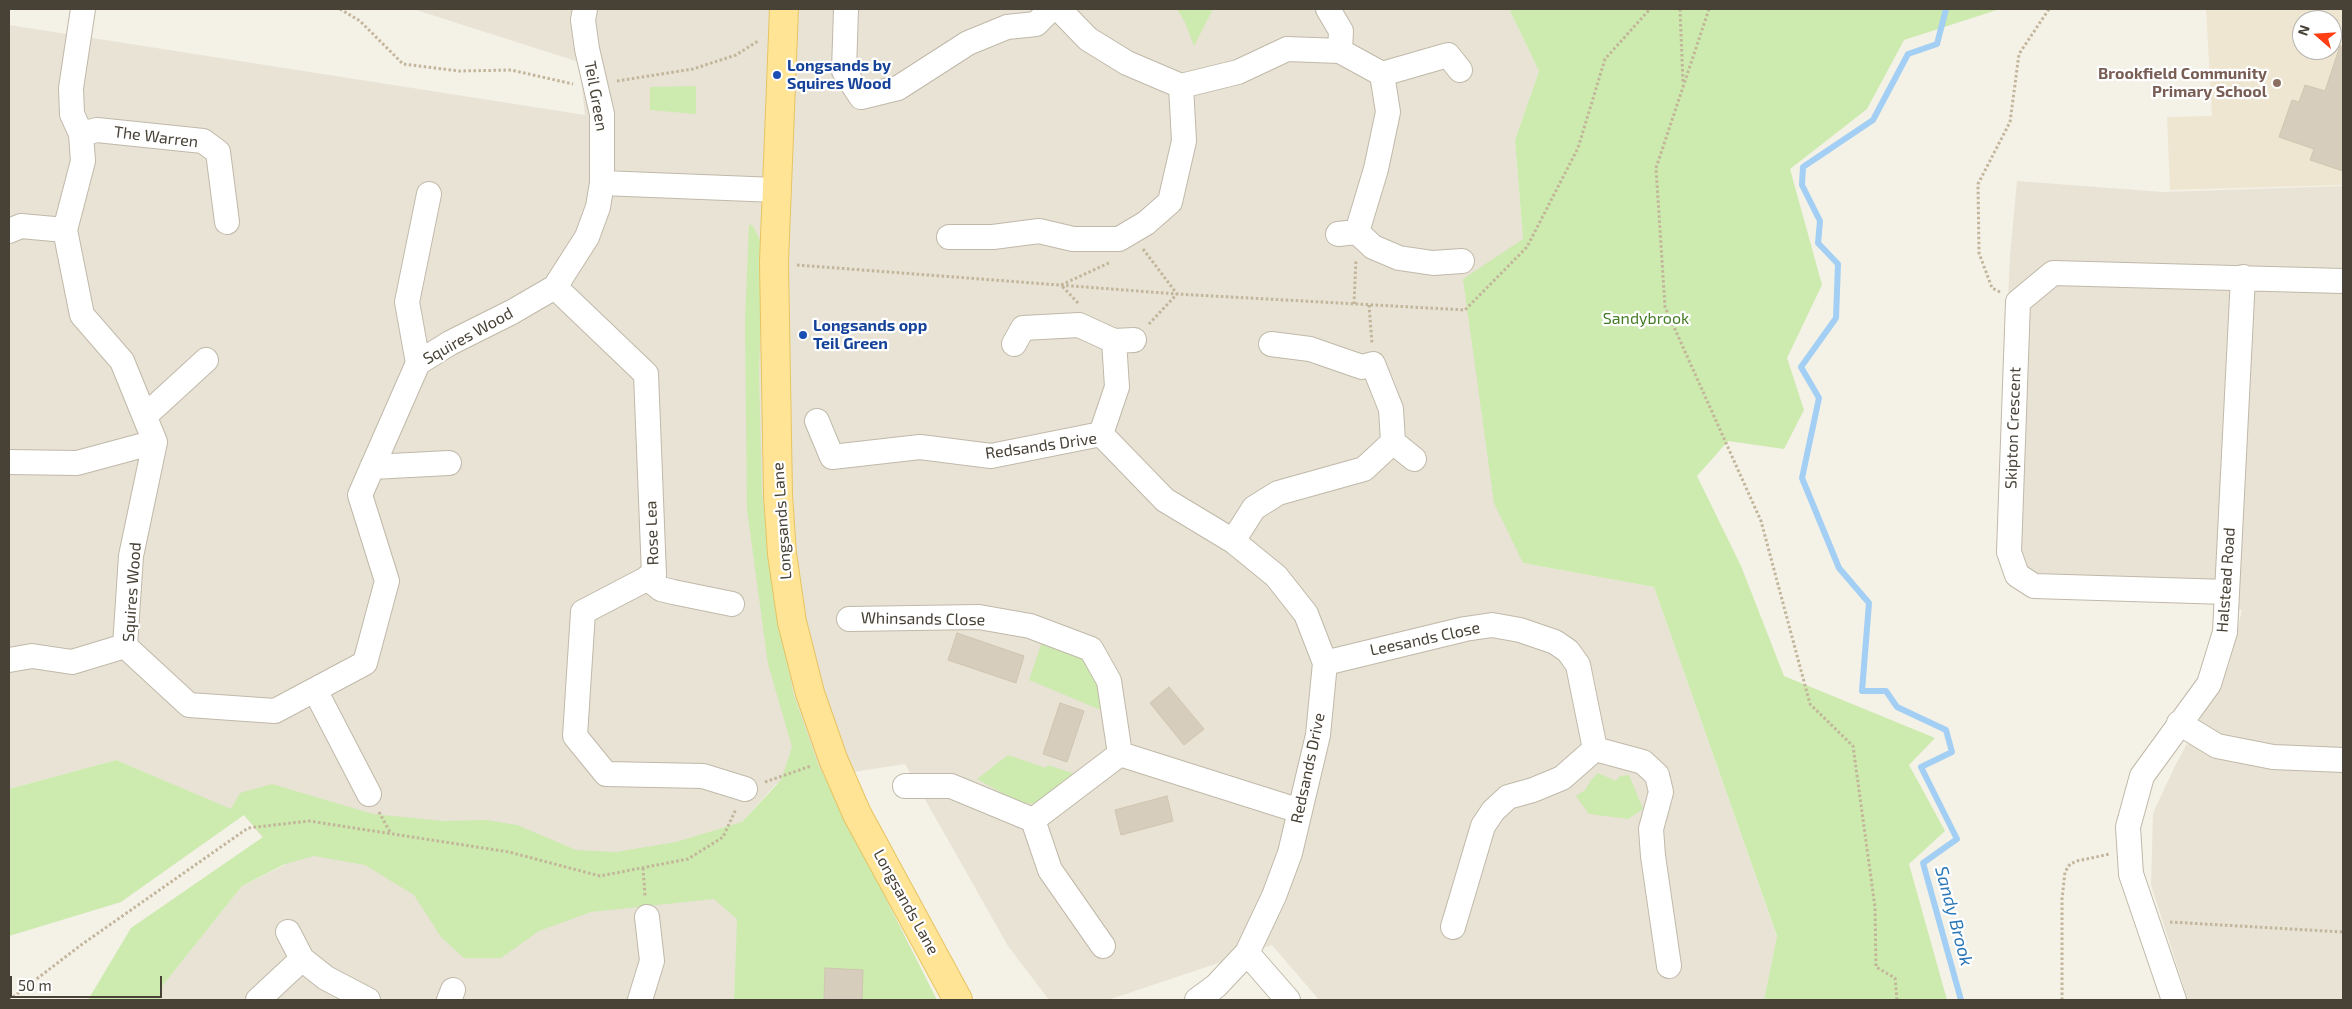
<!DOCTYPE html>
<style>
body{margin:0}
#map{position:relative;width:2352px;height:1009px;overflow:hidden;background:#f4f1e7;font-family:"Exo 2",sans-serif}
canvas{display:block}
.frame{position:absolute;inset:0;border:10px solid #474136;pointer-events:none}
.north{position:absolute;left:2292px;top:10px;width:50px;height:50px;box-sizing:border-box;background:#fff;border:1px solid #b5b3af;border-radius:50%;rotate:289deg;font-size:14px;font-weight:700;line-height:20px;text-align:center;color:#474136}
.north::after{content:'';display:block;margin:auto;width:18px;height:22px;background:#ff3e13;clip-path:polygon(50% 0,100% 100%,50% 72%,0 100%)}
.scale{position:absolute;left:10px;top:976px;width:152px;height:22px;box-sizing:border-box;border:2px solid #474136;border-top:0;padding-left:6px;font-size:15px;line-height:18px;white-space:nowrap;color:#474136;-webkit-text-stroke:4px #fff;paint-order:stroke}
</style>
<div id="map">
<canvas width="2352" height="1009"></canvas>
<div class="frame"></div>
<div class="north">N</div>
<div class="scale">50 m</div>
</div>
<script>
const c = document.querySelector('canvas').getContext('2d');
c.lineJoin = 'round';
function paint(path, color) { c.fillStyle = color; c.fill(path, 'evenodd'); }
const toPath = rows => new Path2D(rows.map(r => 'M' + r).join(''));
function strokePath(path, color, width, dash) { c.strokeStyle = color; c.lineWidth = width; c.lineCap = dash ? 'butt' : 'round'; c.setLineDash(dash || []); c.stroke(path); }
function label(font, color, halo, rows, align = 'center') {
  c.font = font + ' "Exo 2",sans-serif'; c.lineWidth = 4.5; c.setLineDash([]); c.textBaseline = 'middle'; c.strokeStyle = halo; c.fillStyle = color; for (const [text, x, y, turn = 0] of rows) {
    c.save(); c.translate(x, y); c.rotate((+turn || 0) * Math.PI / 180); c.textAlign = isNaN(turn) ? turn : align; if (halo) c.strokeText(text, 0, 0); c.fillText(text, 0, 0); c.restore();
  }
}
paint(toPath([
 [413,9,1509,9,1539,71,1515,140,1523,239,1523,563,1654,587,1777,937,1764,1000,1319,1000,1272,945,1108,1000,1049,1000,1008,946,905,764,776,784,742,822,734,1000,160,1000,163,985,242,886,285,865,244,815,116,760,9,789,9,25,585,115,579,62],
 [2017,181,2163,192,2343,186,2343,1000,2186,1000,2186,994,2151,885,2153,813,2175,766,2229,665,2242,610,2208,604,2036,593,1997,546,2010,256]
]), '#e8e3d5');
paint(toPath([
 [2206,9,2343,9,2343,185,2170,190,2167,117,2212,116],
 [2302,20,2332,20,2332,50,2302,50]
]), '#eee6d1');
paint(toPath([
 [1177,9,1213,9,1194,46,1185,22],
 [1509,9,2000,9,1904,40,1867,109,1790,169,1822,285,1787,358,1804,410,1784,449,1728,441,1697,476,1741,566,1784,676,1935,738,1909,765,1945,831,1909,864,1947,1000,1764,1000,1777,936,1654,587,1523,563,1494,503,1463,279,1523,239,1515,140,1539,71],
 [696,86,696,114,650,110,650,87],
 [749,224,753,226,763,246,759,373,762,493,776,608,794,695,818,764,937,1000,734,1000,737,919,714,899,591,912,539,931,501,958,464,958,441,937,414,895,365,865,314,856,285,864,242,886,163,985,160,1000,88,1000,131,928,263,837,244,815,121,902,9,936,9,789,116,760,231,809,240,793,272,784,373,814,443,821,486,820,517,825,576,850,616,852,676,842,742,822,781,780,792,747,768,664,747,510,745,321],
 [1042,642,1091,661,1104,702,1101,710,1029,680],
 [1008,755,1046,768,1048,765,1075,774,1039,804,1020,803,977,779],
 [1598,773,1616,781,1620,776,1629,775,1643,809,1628,819,1589,814,1576,796,1585,790,1591,780]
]), '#cdeaaf');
strokePath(toPath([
 [1946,9,1937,44,1908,54,1873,120,1803,167,1802,185,1820,221,1818,243,1838,264,1836,318,1801,367,1819,398,1802,478,1839,568,1869,603,1862,691,1886,691,1897,707,1946,730,1952,752,1921,767,1957,839,1923,863,1961,1000]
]), '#a2cff3', 6);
const building = toPath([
 [2340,46,2343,46,2343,171,2310,160,2314,149,2279,137,2292,100,2299,102,2305,85,2325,91,2340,46],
 [957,633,1024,656,1016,683,948,660,957,633],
 [1169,687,1204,729,1184,745,1150,703,1169,687],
 [1060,703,1084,711,1067,762,1043,754,1060,703],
 [1167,796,1173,821,1121,835,1115,810,1167,796],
 [825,968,863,970,862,1000,824,1000,825,968]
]);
paint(building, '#d6cdbc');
strokePath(building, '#d1c5af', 1);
const minor = toPath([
 [83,9,71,88,72,114,81,134,83,161,65,230,82,315,122,361,155,442,131,556,125,646,189,705,275,711,365,663,387,581,360,495,418,363,450,343,512,312,555,287,587,237,598,207,602,183,776,190],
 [585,9,583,20,587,49,602,114,602,183],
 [846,9,844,71,861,97,898,88,968,43,1007,27,1036,24,1051,9],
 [1059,9,1088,39,1127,63,1181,86,1238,72,1287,49,1340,51,1382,74,1388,112,1376,169,1357,232,1338,234],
 [1328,9,1341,31,1340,51],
 [1382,74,1448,55,1460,70],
 [81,134,97,130,203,141,218,152,227,222],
 [9,231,21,226,65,230],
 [1357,232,1373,247,1399,258,1433,263,1462,261],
 [949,237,993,237,1039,231,1073,239,1119,239,1146,223,1170,202,1184,141,1181,86],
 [555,287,646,374,654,575,583,612,575,736,606,774,703,776,745,789],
 [1014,344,1023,328,1079,325,1114,341,1134,340],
 [1271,344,1310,349,1362,367,1373,364,1391,409,1393,442,1414,459],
 [418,363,407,302,429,194],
 [145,416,206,360],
 [817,421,832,457,920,447,991,456,1101,434,1165,500,1233,541,1276,576,1306,614,1325,663,1318,735,1290,853,1274,896,1247,953,1216,986,1197,1000],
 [1101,434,1117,387,1114,341],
 [9,462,77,463,155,442],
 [372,467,449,463],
 [1233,541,1254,508,1278,493,1364,469,1393,442],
 [647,578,661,589,673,592,732,604],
 [2227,592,2034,586,2017,575,2009,552,2018,302,2053,273,2343,281],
 [849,619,979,617,1030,626,1091,649,1109,681,1120,754],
 [9,660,32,656,72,662,125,646],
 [1325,663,1465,629,1492,625,1520,630,1555,642,1568,651,1578,665,1595,749,1562,778,1533,790,1508,797,1493,811,1483,826,1453,927],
 [315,690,369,794],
 [2179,723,2217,746,2273,757,2343,760],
 [1595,749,1643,762,1657,775,1661,792,1651,829,1653,856,1669,966],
 [905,786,951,786,1033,820,1050,870,1103,946],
 [1033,820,1120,754,1300,811],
 [288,932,302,959],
 [1247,953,1288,1000],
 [258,1000,302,959,326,978,368,1000],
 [449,1000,453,990],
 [640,1000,652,961,647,917],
 [2174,1000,2131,874,2128,827,2142,776,2209,684,2225,632,2243,277]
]);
const major = toPath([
 [784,9,774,262,778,495,782,554,792,622,810,693,833,759,857,814,958,1000]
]);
strokePath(minor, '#c0b9a9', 26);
strokePath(major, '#e7c462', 30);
strokePath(toPath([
 [340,9,360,21,403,64,459,71,511,70,573,84],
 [1680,9,1683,83],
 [1709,9,1656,168,1665,307,1761,521,1810,704,1853,746,1875,907,1876,967,1895,978,1897,1000],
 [617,81,693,69,736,55,758,41],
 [1143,249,1177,294,1148,325],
 [797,265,1177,294,1465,310,1527,247,1578,148,1605,59,1650,9],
 [2000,292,1992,288,1979,253,1978,184,2010,122,2019,54,2049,9],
 [1078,303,1061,285,1111,262],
 [1354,304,1356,260],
 [1369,305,1372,344],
 [765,782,811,766],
 [379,812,391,834],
 [643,868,645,896],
 [2170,922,2343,932],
 [9,1000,81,945,248,828,309,821,509,852,600,876,688,859,723,837,736,809],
 [2062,1000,2062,899,2065,872,2070,864,2077,861,2110,854]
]), '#c2b59a', 3, [2.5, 2.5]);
strokePath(minor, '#fff', 24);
strokePath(major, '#ffe495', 28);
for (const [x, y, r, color] of [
 [777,75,5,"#1a4fb4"],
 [2277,83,5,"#8d6e63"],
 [803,335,5,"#1a4fb4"]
]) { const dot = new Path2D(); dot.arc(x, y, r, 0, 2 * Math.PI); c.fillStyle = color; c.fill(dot); strokePath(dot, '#fff', 2); }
label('bold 16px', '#164399', '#fff', [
 ["Longsands by",787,66],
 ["Squires Wood",787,84],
 ["Longsands opp",813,326],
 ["Teil Green",813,344]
], 'left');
label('bold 16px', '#785e54', '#fff', [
 ["Brookfield Community",2267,74],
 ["Primary School",2267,92]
], 'right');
label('16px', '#474136', '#fff', [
 ["Teil Green",596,96,80],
 ["The Warren",156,137,7],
 ["Squires Wood",468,336,-29],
 ["Skipton Crescent",2013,428,-88],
 ["Redsands Drive",1041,446,-8],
 ["Longsands Lane",782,521,-94],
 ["Rose Lea",652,533,-92],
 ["Halstead Road",2226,580,-86],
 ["Squires Wood",132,592,-86],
 ["Whinsands Close",923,619,1],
 ["Leesands Close",1425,639,-12],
 ["Redsands Drive",1308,768,-78],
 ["Longsands Lane",906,902,61]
]);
label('16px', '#447b27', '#fff', [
 ["Sandybrook",1646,319]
]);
label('italic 18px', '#2b77b7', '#fff', [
 ["Sandy Brook",1954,916,75]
]);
</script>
